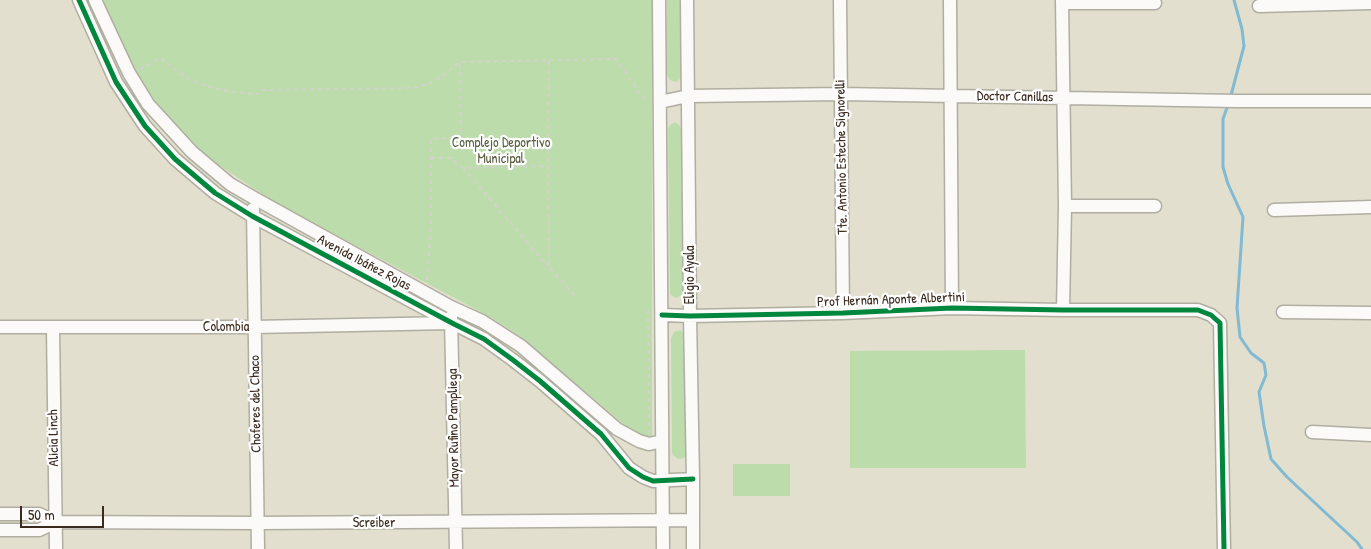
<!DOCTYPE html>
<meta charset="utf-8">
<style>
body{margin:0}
#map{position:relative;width:1371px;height:549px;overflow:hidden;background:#e2dfce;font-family:"Patrick Hand",sans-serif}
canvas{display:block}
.scale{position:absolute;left:20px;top:506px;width:84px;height:22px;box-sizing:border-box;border:2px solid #3b2a1e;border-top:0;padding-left:6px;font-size:15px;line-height:18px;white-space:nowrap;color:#3b2a1e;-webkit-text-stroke:4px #fff;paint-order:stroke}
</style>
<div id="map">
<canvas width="1371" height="549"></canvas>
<div class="scale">50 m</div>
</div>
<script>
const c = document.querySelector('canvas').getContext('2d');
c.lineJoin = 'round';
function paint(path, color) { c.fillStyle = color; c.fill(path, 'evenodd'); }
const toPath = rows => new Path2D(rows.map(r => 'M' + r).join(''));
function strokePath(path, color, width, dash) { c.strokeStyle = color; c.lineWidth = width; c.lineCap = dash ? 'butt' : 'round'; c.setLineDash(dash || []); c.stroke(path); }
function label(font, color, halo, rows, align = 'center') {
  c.font = font + ' "Patrick Hand",sans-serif'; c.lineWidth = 4.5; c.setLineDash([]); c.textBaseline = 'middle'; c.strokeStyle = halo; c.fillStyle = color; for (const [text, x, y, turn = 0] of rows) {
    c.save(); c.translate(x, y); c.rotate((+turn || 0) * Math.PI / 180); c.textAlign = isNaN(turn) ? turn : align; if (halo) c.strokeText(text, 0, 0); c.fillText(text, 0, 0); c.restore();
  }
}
paint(toPath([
 [103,0,652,0,652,436,649,439,646,439,631,430,518,335,492,318,274,202,194,148,158,105,137,74],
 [667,0,681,0,681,78,676,82,670,80,667,75],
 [675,122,680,126,681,129,683,292,682,295,676,298,671,295,670,292,668,129,669,126],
 [680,330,685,334,687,452,684,458,678,459,673,455,672,452,671,338,674,332],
 [1025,350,1026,468,850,468,850,351],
 [733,464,790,464,790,496,733,496]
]), '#bddcab');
strokePath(toPath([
 [1230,99,1244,46,1242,29,1234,0],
 [1228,105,1223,119,1223,167,1228,184,1243,217,1237,308,1240,337,1251,353,1264,363,1266,375,1259,392,1264,426,1271,459,1287,477,1357,542,1362,549]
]), '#81bad2', 3);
const minor = toPath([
 [79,0,116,82,145,126,175,159,215,193,252,216,452,323,484,339,513,360,540,381,601,434,629,468,643,477,653,481,693,479],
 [95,0,129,73,148,104,192,152,230,184,254,198,451,307,482,321,521,346,617,429,639,441,649,444,662,441],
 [659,0,663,549],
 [687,0,690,316,693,479,693,549],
 [840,0,843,313],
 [950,0,952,308],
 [1062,0,1065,206,1063,310],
 [1062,3,1155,3],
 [1259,6,1371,3],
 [660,102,688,96,841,94,1237,101,1371,101],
 [1065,206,1155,206],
 [253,209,258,549],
 [1274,210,1371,207],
 [1283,312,1371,313],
 [662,315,690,316,843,313,952,308,1063,310,1198,310,1211,315,1220,323,1224,549],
 [451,317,456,549],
 [0,327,254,327,450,323],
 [53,327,56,549],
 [1312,432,1371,435],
 [0,514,39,514,56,522,258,523,693,520],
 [0,530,39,530,56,522]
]);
strokePath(minor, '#b0ada1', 15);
strokePath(toPath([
 [549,61,548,147,549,267,577,298],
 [140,69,161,58,179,73,199,84,231,92,259,94,261,90,413,88,430,83,444,75,460,62,616,59,647,103],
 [431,158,451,158,463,168,548,166],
 [463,168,548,266],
 [427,280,431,227,431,139,461,137,460,62],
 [648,310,649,433]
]), '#d2d1cb', 2, [4, 4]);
strokePath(minor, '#fbfaf8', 12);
strokePath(toPath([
 [79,0,116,82,145,126,175,159,215,193,252,216,452,323,484,339,513,360,540,381,601,434,629,468,643,477,653,481,693,479],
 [662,315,690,316,843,313,952,308,1063,310,1198,310,1211,315,1220,323,1224,549]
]), '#00873e', 5);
label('14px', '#3b2a1e', '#fff', [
 ["Doctor Canillas",1015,97,1],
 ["Tte. Antonio Esteche Signorelli",842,157,-91],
 ["Avenida Ibáñez Rojas",364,263,28],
 ["Eligio Ayala",690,275,-90],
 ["Prof Hernán Aponte Albertini",891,300,-2],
 ["Colombia",226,327],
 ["Choferes del Chaco",256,404,-91],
 ["Mayor Rufino Pampliega",454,428,-91],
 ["Alicia Linch",54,438,-91],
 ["Screiber",374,523]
]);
label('14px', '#595f40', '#fff', [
 ["Complejo Deportivo",501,143],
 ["Municipal",501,159]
]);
</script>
